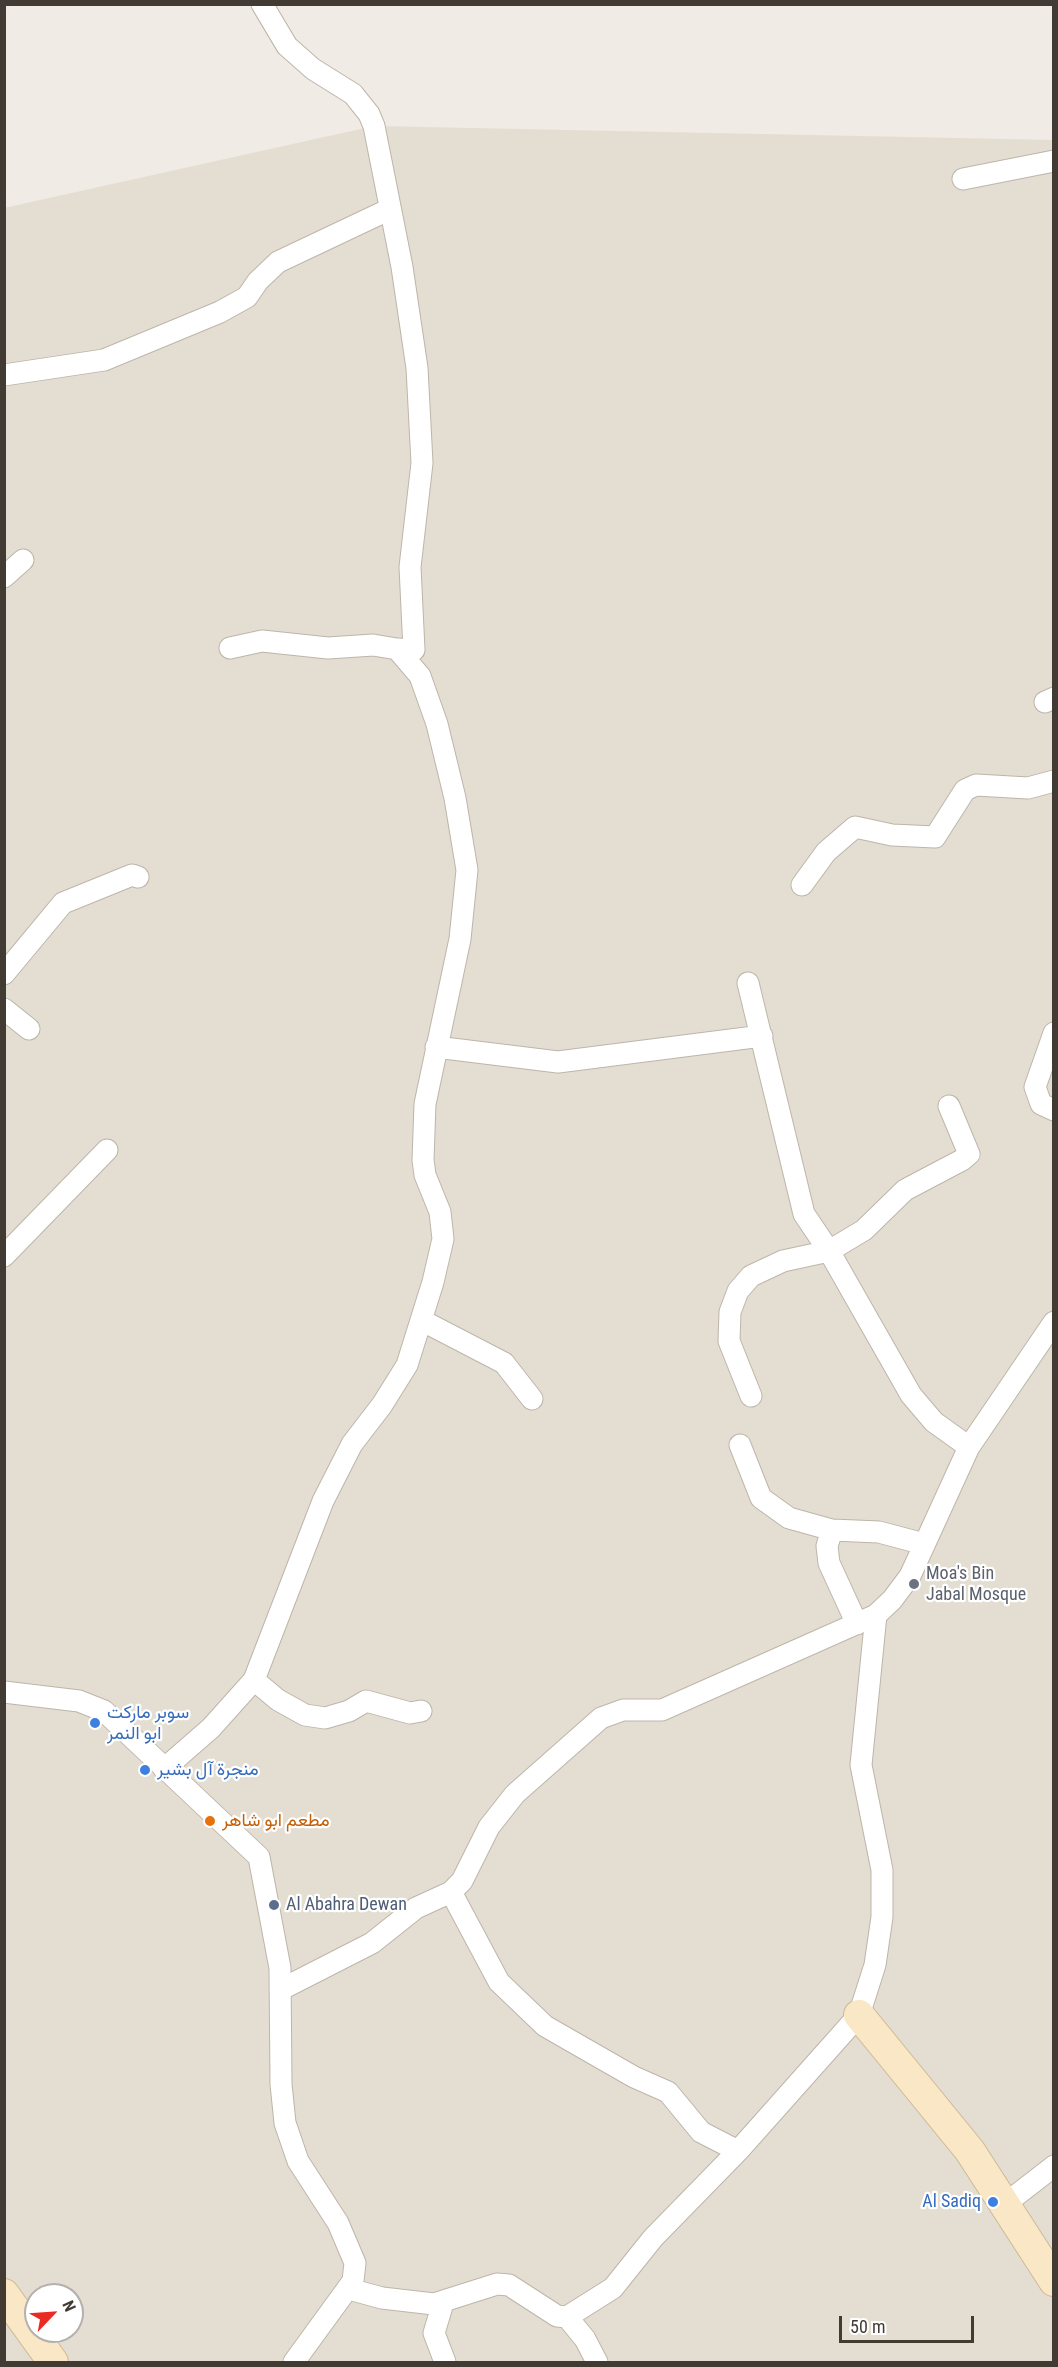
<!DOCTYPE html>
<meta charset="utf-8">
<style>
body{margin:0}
#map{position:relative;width:1058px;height:2367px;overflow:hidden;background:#f0ebe4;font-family:"Roboto Condensed",sans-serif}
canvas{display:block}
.frame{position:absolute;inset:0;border:6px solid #423b34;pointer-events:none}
.north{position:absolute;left:24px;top:2283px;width:60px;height:60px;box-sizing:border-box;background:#fff;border:2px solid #b3b1ae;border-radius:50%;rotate:65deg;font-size:16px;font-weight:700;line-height:24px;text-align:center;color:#423b34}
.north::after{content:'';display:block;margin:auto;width:21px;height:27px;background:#e92b23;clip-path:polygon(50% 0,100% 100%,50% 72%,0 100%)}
.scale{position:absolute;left:839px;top:2316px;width:135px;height:27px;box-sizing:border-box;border:3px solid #423b34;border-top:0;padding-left:8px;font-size:18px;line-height:21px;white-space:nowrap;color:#423b34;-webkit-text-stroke:4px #fff;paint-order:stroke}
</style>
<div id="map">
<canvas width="1058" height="2367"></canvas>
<div class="frame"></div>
<div class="north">N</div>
<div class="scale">50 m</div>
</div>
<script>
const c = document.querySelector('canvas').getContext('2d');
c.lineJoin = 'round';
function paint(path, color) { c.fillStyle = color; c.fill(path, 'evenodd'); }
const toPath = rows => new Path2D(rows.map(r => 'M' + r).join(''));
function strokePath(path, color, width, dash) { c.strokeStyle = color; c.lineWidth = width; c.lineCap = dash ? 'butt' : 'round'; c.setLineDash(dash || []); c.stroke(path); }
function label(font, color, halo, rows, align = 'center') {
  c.font = font + ' "Roboto Condensed",Vazirmatn,sans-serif'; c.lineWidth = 4.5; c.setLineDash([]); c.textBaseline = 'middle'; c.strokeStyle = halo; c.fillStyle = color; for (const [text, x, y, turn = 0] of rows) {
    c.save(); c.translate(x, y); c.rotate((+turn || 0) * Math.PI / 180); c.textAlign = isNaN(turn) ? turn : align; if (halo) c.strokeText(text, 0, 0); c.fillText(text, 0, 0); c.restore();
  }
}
paint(toPath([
 [374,126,1053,140,1053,2362,5,2362,4,208],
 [36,2295,72,2295,72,2331,36,2331]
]), '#e4ddd2');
const street = toPath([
 [963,179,1054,161],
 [4,375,104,360,220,312,247,297,258,281,278,262,390,209],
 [4,577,23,560],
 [230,648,262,641,328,648,373,645,397,649,407,657],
 [1045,702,1054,698],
 [802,885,826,852,855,827,892,835,935,837,965,790,976,785,1028,788,1054,781],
 [4,974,63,903,132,875,138,877],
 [748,983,804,1214,829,1251,911,1395,934,1422,969,1447],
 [4,1009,29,1029],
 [1054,1033,1035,1087,1041,1104,1054,1110],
 [436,1047,558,1062,762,1036],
 [4,1256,107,1150],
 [421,1320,504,1363,532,1399],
 [751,1396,729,1341,730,1312,738,1291,751,1276,783,1261,829,1251,864,1230,905,1190,962,1160,969,1154,949,1106],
 [740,1445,761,1498,789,1518,832,1530],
 [857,1624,829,1563,827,1546,832,1530,879,1532,924,1544],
 [254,1680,278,1700,305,1715,325,1718,349,1711,366,1701,410,1713,421,1711],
 [4,1692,79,1701,104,1711,259,1857,280,1968,281,2084,285,2123,298,2161,338,2223,355,2263,353,2281,294,2362],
 [164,1769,211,1728,254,1680,323,1501,352,1444,382,1405,407,1365,433,1282,443,1239,440,1212,425,1175,423,1160,425,1104,460,939,467,870,455,798,437,724,420,676,397,649,414,650,410,567,422,463,417,368,402,267,374,126,369,114,353,94,313,69,287,46,262,4],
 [451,1892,499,1982,545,2026,634,2077,668,2092,701,2132,738,2151],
 [280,1990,372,1943,416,1908,451,1892,462,1881,489,1827,515,1794,601,1718,623,1710,662,1710,876,1615,892,1600,910,1576,969,1447,1054,1322],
 [1005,2204,1054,2166],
 [349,2289,382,2298,434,2304,497,2284,509,2285,557,2316,567,2317,613,2288,653,2238,738,2151,859,2015,875,1965,882,1917,882,1870,861,1765,876,1615],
 [443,2303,434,2333,445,2362],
 [567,2317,585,2339,597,2362]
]);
const secondary = toPath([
 [859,2015,970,2151,1054,2281],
 [4,2294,53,2362]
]);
strokePath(street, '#beb5aa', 23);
strokePath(secondary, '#cdb996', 32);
strokePath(street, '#fff', 21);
strokePath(secondary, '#fae7c5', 30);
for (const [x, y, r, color] of [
 [914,1584,6,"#6b7280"],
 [95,1723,6,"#3f7fe0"],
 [145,1770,6,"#3f7fe0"],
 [210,1821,6,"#e8710a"],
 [274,1905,6,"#5c6f8a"],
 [993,2202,6,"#3f7fe0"]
]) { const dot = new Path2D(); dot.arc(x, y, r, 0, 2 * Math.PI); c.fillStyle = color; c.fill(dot); strokePath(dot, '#fff', 2); }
label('18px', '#5b616d', '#fff', [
 ["Moa's Bin",926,1574],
 ["Jabal Mosque",926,1595]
], 'left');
label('18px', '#366cbe', '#fff', [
 ["سوبر ماركت",107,1713],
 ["ابو النمر",107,1734],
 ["منجرة آل بشير",157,1770],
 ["Al Sadiq",981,2202,"right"]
], 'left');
label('18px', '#c56008', '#fff', [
 ["مطعم ابو شاهر",222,1821]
], 'left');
label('18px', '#4e5e75', '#fff', [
 ["Al Abahra Dewan",286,1905]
], 'left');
</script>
